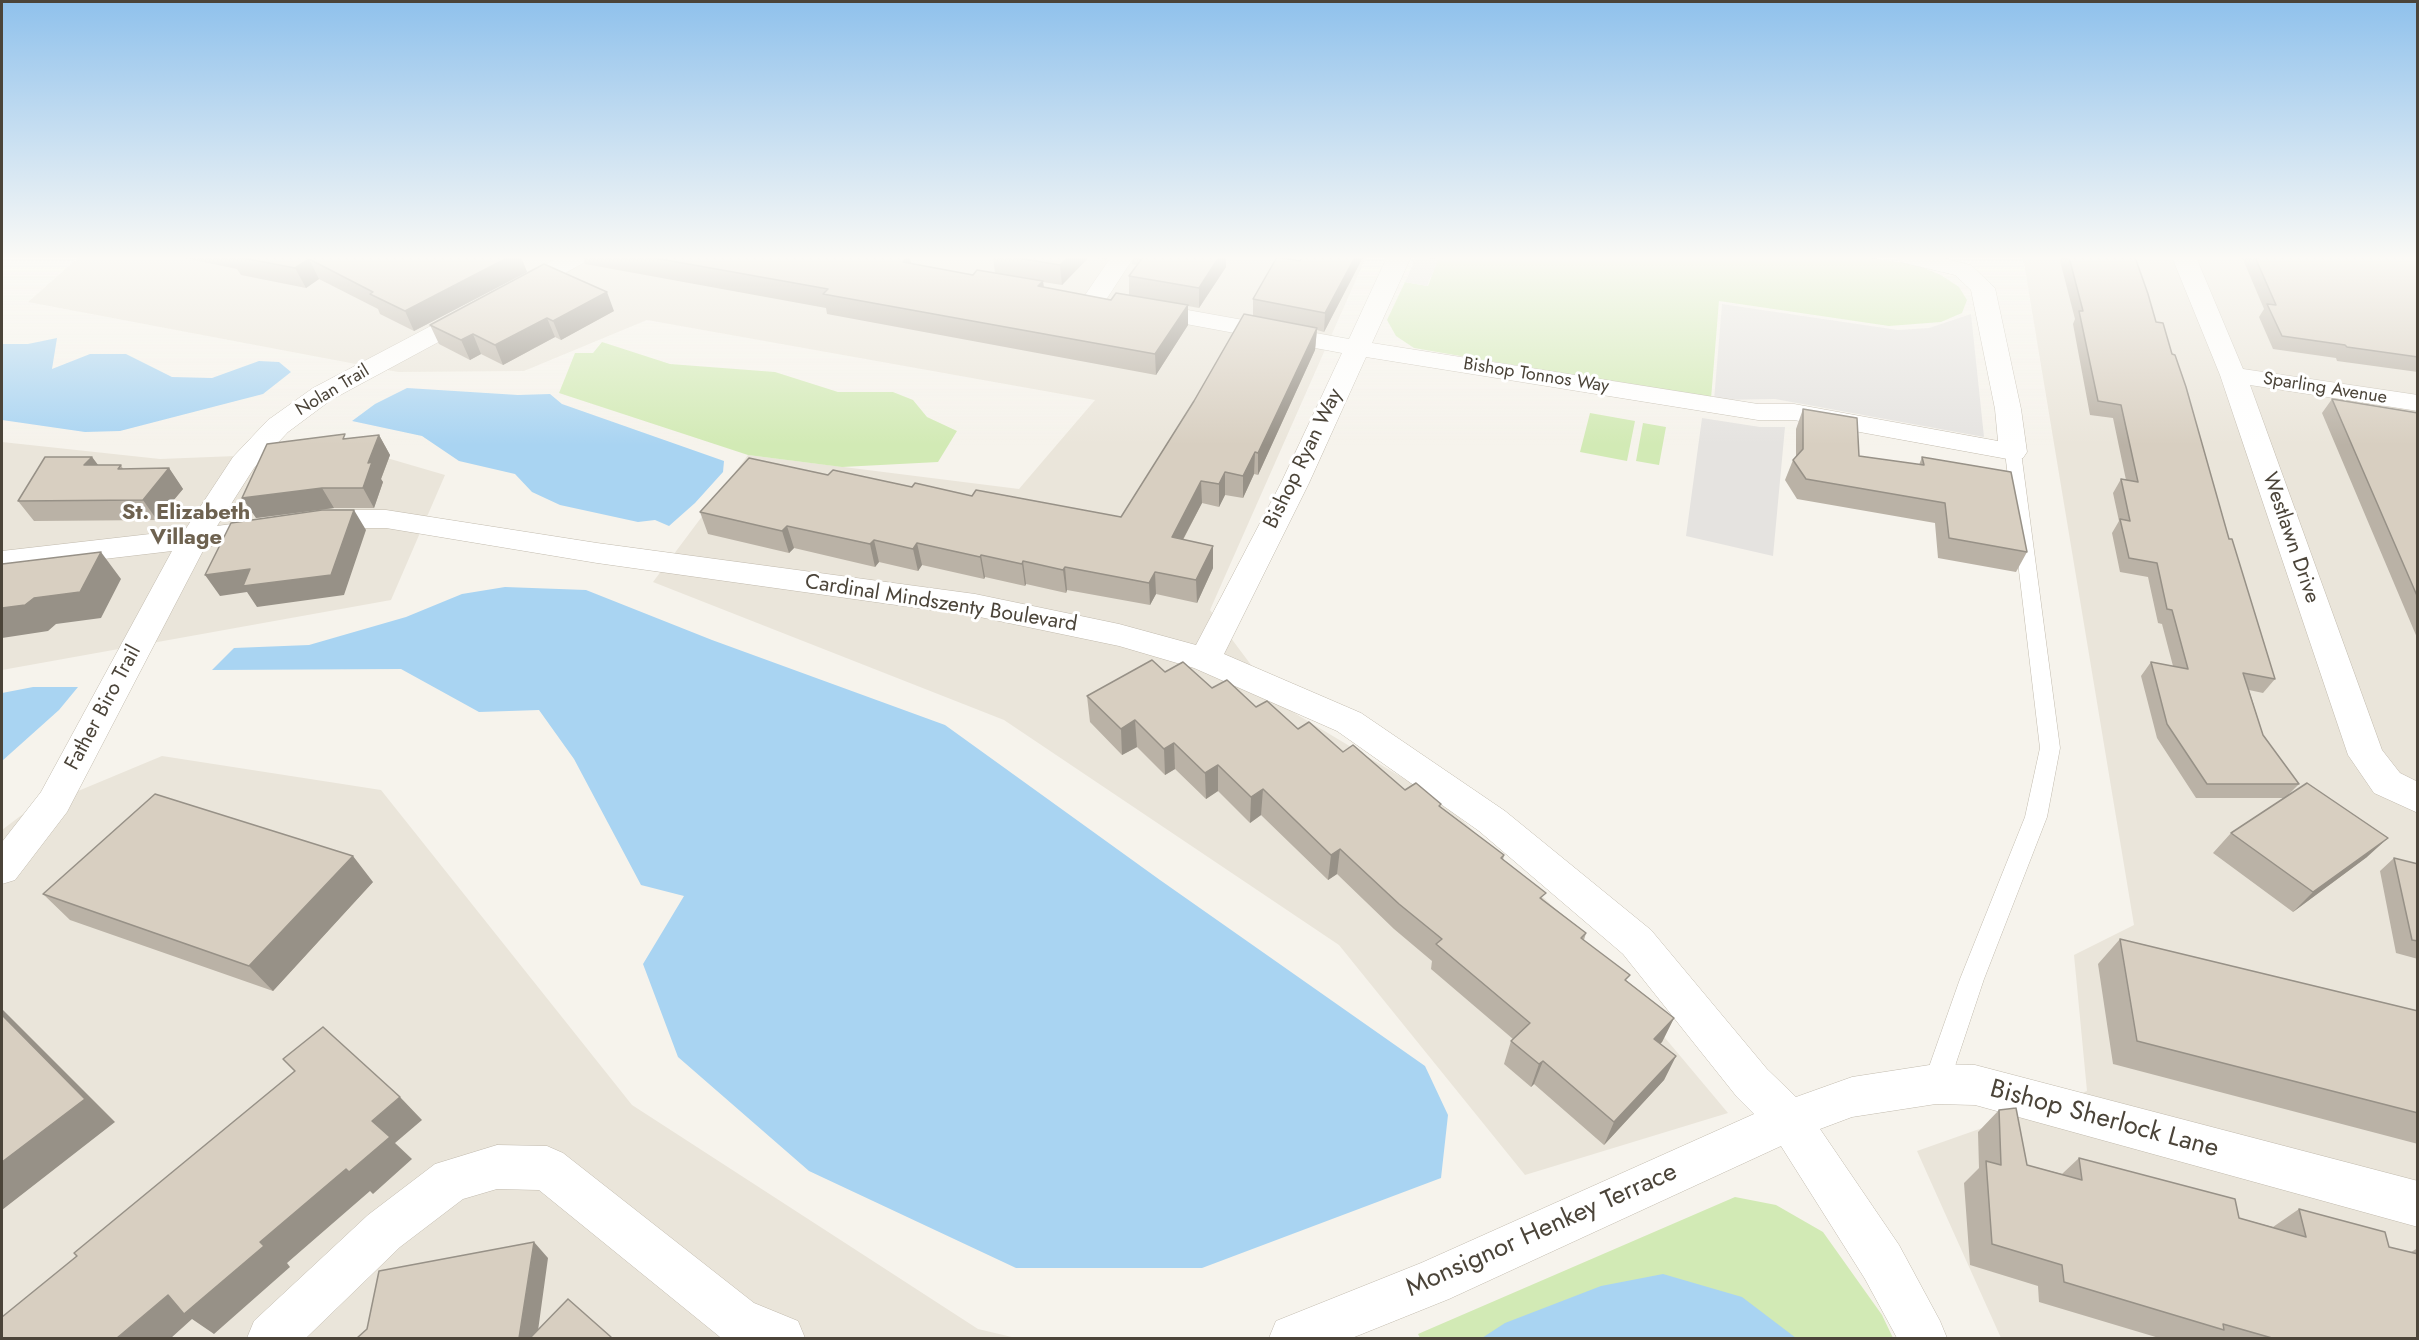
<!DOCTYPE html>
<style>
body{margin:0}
#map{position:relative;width:2419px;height:1340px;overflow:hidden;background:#f6f3ec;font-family:Jost,sans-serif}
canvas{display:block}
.frame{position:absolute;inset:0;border:3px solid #4b4439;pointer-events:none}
</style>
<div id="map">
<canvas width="2419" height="1340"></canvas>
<div class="frame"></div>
</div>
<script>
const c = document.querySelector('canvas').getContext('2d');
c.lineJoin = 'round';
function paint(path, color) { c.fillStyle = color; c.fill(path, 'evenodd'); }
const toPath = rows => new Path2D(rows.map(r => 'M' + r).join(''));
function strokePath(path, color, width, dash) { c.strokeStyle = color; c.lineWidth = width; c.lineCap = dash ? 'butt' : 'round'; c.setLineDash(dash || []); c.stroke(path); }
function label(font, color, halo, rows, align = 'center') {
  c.font = font + ' Jost,sans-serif'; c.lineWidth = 6; c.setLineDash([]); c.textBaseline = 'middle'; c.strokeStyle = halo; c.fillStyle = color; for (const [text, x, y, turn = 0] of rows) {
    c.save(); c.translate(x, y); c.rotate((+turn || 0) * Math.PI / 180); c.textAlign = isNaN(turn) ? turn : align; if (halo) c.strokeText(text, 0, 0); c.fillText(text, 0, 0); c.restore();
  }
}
paint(toPath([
 [79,257,1366,257,1210,610,1281,705,1443,802,1562,915,1728,1113,1525,1175,1339,945,1004,720,653,582,748,455,1019,489,1095,400,647,320,524,371,398,372,28,302],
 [2023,257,2417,257,2417,1338,2001,1338,1917,1151,2087,1091,2074,955,2134,925],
 [2,442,160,459,363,451,445,475,391,600,2,670],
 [162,756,381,790,632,1105,978,1329,1016,1338,2,1338,2,830,23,814]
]), '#eae5da');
paint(toPath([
 [1426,257,1864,257,1917,265,1941,275,1959,287,1967,300,1962,313,1941,322,1889,326,1719,301,1711,399,1414,348,1396,336,1387,320,1405,282,1428,286,1438,259],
 [602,342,670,364,775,372,838,392,893,392,913,400,927,417,957,431,938,462,842,467,748,455,559,393,575,353,593,353],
 [1590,413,1635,421,1627,461,1580,452],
 [1643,423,1666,427,1659,465,1636,461],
 [1735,1197,1776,1205,1823,1232,1882,1315,1893,1338,1420,1338,1418,1334]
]), '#d2eab5');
paint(toPath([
 [1416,257,1439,259,1427,286,1405,282],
 [1722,304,1898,330,1929,328,1971,314,1984,437,1775,399,1714,400],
 [1702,418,1760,427,1785,427,1773,556,1686,536]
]), '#e5e3e0');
paint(toPath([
 [57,338,52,369,90,354,126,354,172,377,212,378,259,361,279,362,291,372,263,394,120,431,85,432,2,420,2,344,28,344],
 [407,388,518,395,550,394,562,404,724,461,723,472,695,503,669,526,655,520,638,522,560,505,532,492,515,474,459,461,422,436,352,421,375,404],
 [505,587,586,590,712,640,945,725,1160,880,1425,1066,1448,1115,1441,1178,1202,1268,1016,1268,809,1171,678,1057,643,964,684,896,641,885,574,759,539,710,479,712,401,669,212,670,234,648,309,645,406,617,462,594],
 [33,687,78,687,59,710,2,761,2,693],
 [1663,1274,1742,1297,1796,1338,1482,1338,1505,1323,1601,1286]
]), '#a9d4f2');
const lane = toPath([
 [2013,447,2021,452,2060,748,2047,817,1984,979,1949,1084,1945,1092,1936,1096,1927,1092,1923,1084,1960,979,2025,817,2040,748,2005,452,2013,447]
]);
const street = toPath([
 [559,257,588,257,585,262,526,295,517,297,508,295,505,290,508,285,559,257],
 [1111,257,1134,257,1102,306,1093,308,1084,306,1081,301,1111,257],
 [1387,257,1411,257,1372,343,1758,404,1794,404,1998,441,1995,409,1971,290,1955,275,1900,262,1897,257,1939,257,1971,265,1995,288,2021,409,2027,452,2023,458,2013,460,1794,420,1758,420,1366,357,1309,483,1224,654,1361,713,1505,811,1651,930,1767,1069,1796,1097,1852,1077,1936,1064,1975,1065,2418,1181,2418,1227,1975,1105,1936,1104,1852,1117,1820,1129,1899,1245,1940,1321,1947,1338,1897,1338,1865,1279,1781,1146,1449,1299,1352,1338,1269,1338,1276,1321,1421,1263,1754,1114,1737,1097,1623,954,1479,831,1337,731,1194,668,1119,646,975,616,597,563,386,528,334,528,205,547,67,812,15,880,2,884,2,842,41,792,172,551,2,571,2,551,185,530,233,457,268,420,313,388,465,308,474,306,483,308,486,313,483,318,331,400,288,432,254,468,217,526,334,510,386,510,597,543,975,594,1119,624,1196,645,1281,483,1342,353,1143,316,1134,314,1131,309,1134,304,1143,302,1349,339,1387,257],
 [2172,257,2196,257,2243,369,2418,395,2418,411,2250,385,2382,750,2400,773,2418,782,2418,813,2374,793,2348,755,2220,375,2172,257],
 [497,1145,547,1146,563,1153,754,1303,798,1321,805,1338,720,1337,539,1190,497,1189,463,1199,400,1247,306,1338,247,1338,254,1321,368,1215,435,1164,497,1145]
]);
strokePath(lane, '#c2bbae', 1);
strokePath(street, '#c2bbae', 1);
paint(lane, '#fff');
paint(street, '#fff');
paint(toPath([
 [180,257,521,257,527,272,414,331,380,314,378,309,319,279,306,288,241,275,237,269],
 [583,257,910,257,911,263,973,275,995,273,993,257,1089,257,1062,285,1043,282,1044,287,1111,300,1129,295,1129,276,1137,265,1132,264,1132,257,1226,257,1226,267,1199,308,1188,306,1188,325,1156,375,827,314,826,308,585,264],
 [1092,257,1109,257,1106,260],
 [1363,257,1324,332,1317,330,1315,350,1258,475,1254,474,1243,498,1225,495,1219,507,1202,503,1183,540,1213,546,1213,568,1197,603,1156,594,1150,605,1067,590,1066,593,1026,584,1025,586,985,577,984,579,922,565,918,571,879,562,875,567,794,548,789,553,708,534,700,512,828,475,1121,517,1253,316,1253,299,1300,261],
 [2059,257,2135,257,2156,322,2229,539,2275,679,2263,693,2249,690,2263,735,2299,784,2289,794,2367,857,2293,912,2213,853,2231,833,2284,798,2196,798,2157,738,2141,676,2151,662,2173,666,2162,624,2158,623,2148,577,2120,572,2112,533,2119,521,2113,493,2121,479,2126,480,2113,418,2090,415,2073,324,2075,319],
 [2242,257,2418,257,2418,372,2337,361,2336,358,2273,349,2259,317,2264,309],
 [614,311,561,340,555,337,503,365,481,354,470,360,439,344,430,325],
 [2332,399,2418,413,2418,640,2322,413],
 [1803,409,1859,456,1919,465,1922,457,2027,552,2016,572,1938,558,1935,523,1797,499,1785,480,1793,460,1796,458,1796,429],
 [379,435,390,455,381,479,383,482,374,508,334,508,256,518,348,439],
 [92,457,98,465,121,465,123,469,169,468,183,489,157,520,34,521,18,501],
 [1165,672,1212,688,1256,707,1343,752,1405,790,1441,807,1504,855,1503,860,1544,900,1586,933,1584,940,1627,981,1674,1018,1662,1042,1660,1044,1676,1056,1664,1080,1604,1145,1534,1084,1531,1087,1504,1064,1511,1041,1513,1039,1431,969,1432,961,1394,929,1337,874,1328,880,1261,815,1250,823,1218,791,1206,799,1175,769,1165,775,1137,747,1122,755,1090,722,1087,696],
 [2394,858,2418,864,2418,959,2396,953,2380,871],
 [373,882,273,991,70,920,43,894],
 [2120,939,2418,1011,2418,1144,2113,1064,2098,964],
 [1999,1110,2027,1165,2062,1174,2079,1158,2239,1218,2273,1227,2299,1209,2389,1247,2411,1252,2418,1248,2418,1338,2159,1338,2039,1302,2038,1286,1970,1265,1964,1183,1979,1168,1978,1132]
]), '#bab2a6');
paint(toPath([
 [509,257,521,257,527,272,414,331,405,311],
 [907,257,910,257,913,275,903,262],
 [1068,257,1089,257,1062,285,1060,265],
 [1219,257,1226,257,1226,267,1199,308,1199,288],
 [1355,257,1363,257,1324,332,1325,313],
 [309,259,319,279,306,288,295,268],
 [1043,281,1045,301,1038,286],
 [607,292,614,311,561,340,553,321],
 [1188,305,1188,325,1156,375,1155,354],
 [547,318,555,337,503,365,495,345],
 [1317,328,1315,350,1258,475,1258,453],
 [473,334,481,354,470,360,461,340],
 [379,435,390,455,381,479,383,482,374,508,363,488,368,463],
 [1255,452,1254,474,1243,498,1243,476],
 [92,457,107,477,84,465],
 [169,468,183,489,157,520,143,500],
 [1225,472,1225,495,1219,507,1219,484],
 [1201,481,1202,503,1172,560,1172,537],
 [322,488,334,508,256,518,242,498],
 [354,510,366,530,344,595,257,607,247,592,220,596,205,575,250,569],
 [787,526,794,548,789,553,782,531],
 [874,540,879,562,875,567,870,544],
 [917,543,922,565,918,571,913,549],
 [1213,546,1213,568,1197,603,1196,580],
 [101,552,121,579,101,618,56,624,48,631,2,638,2,608],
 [981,555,985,577,984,579,980,557],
 [1023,561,1026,584,1025,586,1022,564],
 [1065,567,1067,590,1066,593,1063,570],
 [1155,572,1156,594,1150,605,1149,583],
 [1135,720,1137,747,1122,755,1121,729],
 [1174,743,1175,769,1165,775,1164,749],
 [1218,765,1218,791,1206,799,1205,773],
 [1263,789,1261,815,1250,823,1251,797],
 [2388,838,2367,857,2293,912,2313,892],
 [1340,849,1337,874,1328,880,1331,855],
 [353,856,373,882,273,991,249,966],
 [2,1009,115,1122,2,1210],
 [1674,1018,1662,1042,1642,1062,1654,1039],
 [1676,1056,1664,1080,1604,1145,1614,1122],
 [1543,1061,1534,1084,1531,1087,1539,1064],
 [400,1097,422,1120,395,1143,412,1159,373,1194,370,1191,287,1263,290,1267,214,1334,192,1319,171,1338,117,1338,168,1295,260,1242,372,1121],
 [534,1242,548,1258,537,1338,519,1338]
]), '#979187');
const building = toPath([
 [238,257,509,257,405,311,370,294,373,292,309,259,295,268,238,257],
 [649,257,907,257,903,262,973,275,977,270,1043,281,1038,286,1111,300,1116,293,1188,305,1155,354,823,294,828,289,649,257],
 [1012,257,1068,257,1060,265,1012,257],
 [1143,257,1219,257,1199,288,1129,276,1143,257],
 [1277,257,1300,261,1302,257,1355,257,1325,313,1253,299,1277,257],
 [2069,257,2135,257,2148,294,2156,322,2163,323,2172,354,2175,355,2186,387,2229,539,2232,539,2275,679,2243,673,2263,735,2299,784,2207,784,2167,724,2151,662,2188,669,2172,610,2167,609,2157,563,2129,558,2120,519,2130,521,2121,479,2138,482,2121,405,2098,401,2079,311,2083,311,2069,257],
 [2255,257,2418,257,2418,357,2347,347,2345,345,2282,336,2267,304,2276,305,2255,257],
 [544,264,607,292,553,321,547,318,495,345,473,334,461,340,430,325,544,264],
 [1244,314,1317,328,1258,453,1255,452,1243,476,1225,472,1219,484,1201,481,1172,537,1213,546,1196,580,1155,572,1149,583,1065,567,1063,570,1023,561,1022,564,981,555,980,557,917,543,913,549,874,540,870,544,787,526,782,531,700,512,749,458,828,475,833,470,912,487,915,483,972,496,976,490,1121,517,1194,401,1244,314],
 [2332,399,2418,413,2418,598,2332,399],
 [1803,409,1857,418,1859,456,1924,465,1922,457,2011,472,2027,552,1949,538,1945,503,1806,479,1793,460,1803,449,1803,409],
 [345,434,343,439,379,435,368,463,372,462,363,488,322,488,242,498,267,444,345,434],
 [45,457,92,457,84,465,121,465,118,469,169,468,143,500,18,501,45,457],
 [322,510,354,510,331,575,243,586,250,569,205,575,231,523,322,510],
 [101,552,80,592,34,598,25,605,2,608,2,564,101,552],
 [1152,660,1165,672,1183,662,1212,688,1227,680,1256,707,1267,701,1298,729,1309,722,1343,752,1353,745,1405,790,1416,783,1441,804,1439,806,1504,855,1501,858,1546,893,1540,898,1586,933,1581,938,1630,975,1625,980,1674,1018,1654,1039,1676,1056,1614,1122,1543,1061,1539,1064,1511,1041,1530,1023,1436,944,1442,939,1399,904,1340,849,1331,855,1263,789,1251,797,1218,765,1205,773,1174,743,1164,749,1135,720,1121,729,1087,696,1152,660],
 [2307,783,2388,838,2313,892,2231,833,2307,783],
 [155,794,353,856,249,966,43,894,155,794],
 [2394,858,2418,864,2418,941,2412,940,2394,858],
 [2120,939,2418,1011,2418,1113,2137,1041,2120,939],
 [2,1015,85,1099,2,1162,2,1015],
 [323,1027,400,1097,372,1121,390,1137,349,1172,346,1169,260,1242,264,1246,184,1314,168,1295,117,1338,2,1338,2,1317,77,1256,74,1253,295,1071,283,1059,323,1027],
 [2016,1108,2027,1165,2082,1180,2079,1158,2235,1199,2239,1218,2306,1237,2299,1209,2385,1232,2389,1247,2418,1254,2418,1338,2272,1338,2223,1324,2224,1330,2064,1282,2062,1265,1992,1244,1986,1161,2001,1165,1999,1110,2016,1108],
 [534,1242,519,1338,357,1338,367,1329,379,1271,534,1242],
 [568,1299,611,1337,610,1338,530,1338,568,1299]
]);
paint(building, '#d8cfc1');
strokePath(building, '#979187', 1.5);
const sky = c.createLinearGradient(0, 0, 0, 445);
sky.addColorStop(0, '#8fc1ec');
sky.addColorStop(0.58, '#fbfaf6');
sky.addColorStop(1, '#fbfaf600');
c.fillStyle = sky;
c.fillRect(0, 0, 2419, 445);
label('18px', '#4b4439', '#fff', [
 ["Bishop Tonnos Way",1536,376,9],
 ["Sparling Avenue",2325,389,9],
 ["Nolan Trail",333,391,-31]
]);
label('21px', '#4b4439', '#fff', [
 ["Bishop Ryan Way",1304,459,-64],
 ["Westlawn Drive",2290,538,71],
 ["Cardinal Mindszenty Boulevard",941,604,9],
 ["Father Biro Trail",104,708,-62]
]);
label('bold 22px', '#6e6250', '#fff', [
 ["St. Elizabeth",186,514],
 ["Village",186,539]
]);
label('26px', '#4b4439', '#fff', [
 ["Bishop Sherlock Lane",2104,1120,15],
 ["Monsignor Henkey Terrace",1542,1231,-24]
]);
</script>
